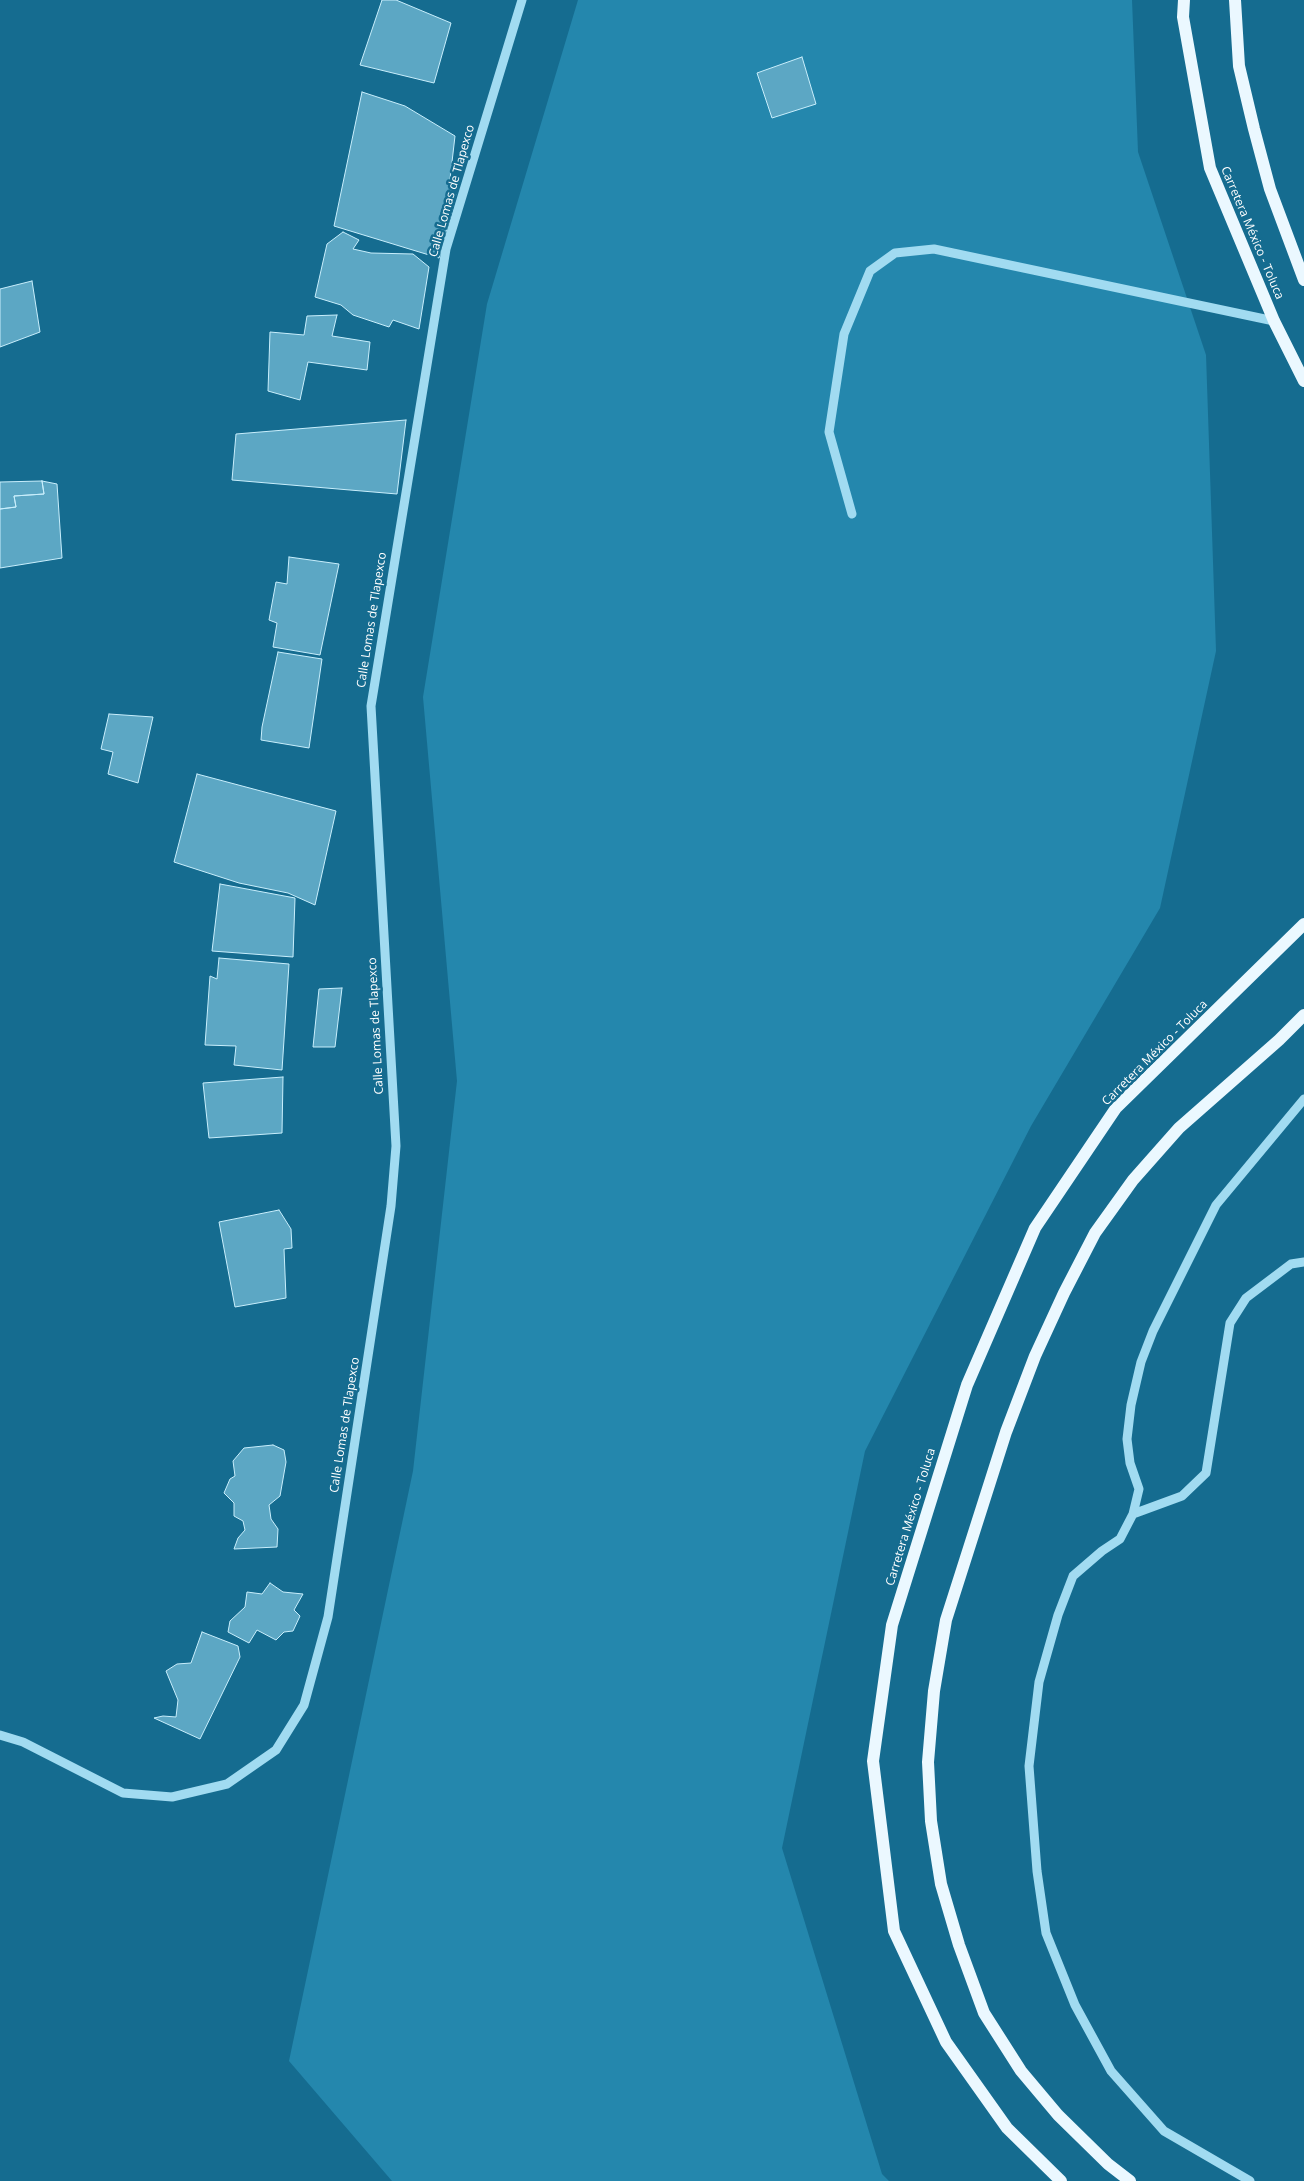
<!DOCTYPE html>
<meta charset="utf-8">
<style>
body{margin:0}
canvas{display:block;background:#156c90}
</style>
<canvas width="1304" height="2181"></canvas>
<script>
const c = document.querySelector('canvas').getContext('2d');
c.lineJoin = 'round';
function paint(path, color) { c.fillStyle = color; c.fill(path, 'evenodd'); }
const toPath = rows => new Path2D(rows.map(r => 'M' + r).join(''));
function strokePath(path, color, width, dash) { c.strokeStyle = color; c.lineWidth = width; c.lineCap = dash ? 'butt' : 'round'; c.setLineDash(dash || []); c.stroke(path); }
function label(font, color, halo, rows, align = 'center') {
  c.font = font + ' "Open Sans",sans-serif'; c.lineWidth = 5; c.setLineDash([]); c.textBaseline = 'middle'; c.strokeStyle = halo; c.fillStyle = color; for (const [text, x, y, turn = 0] of rows) {
    c.save(); c.translate(x, y); c.rotate((+turn || 0) * Math.PI / 180); c.textAlign = isNaN(turn) ? turn : align; if (halo) c.strokeText(text, 0, 0); c.fillText(text, 0, 0); c.restore();
  }
}
paint(toPath([
 [578,0,1132,0,1138,152,1206,355,1216,651,1160,908,1031,1126,865,1451,782,1848,882,2174,889,2181,392,2181,289,2061,413,1471,457,1081,423,697,487,304]
]), '#2487ad');
const building = toPath([
 [382,0,396,0,451,23,434,83,360,65,382,0],
 [802,57,816,104,772,118,757,73,802,57],
 [362,92,405,106,455,136,449,188,456,194,439,258,334,226,362,92],
 [343,232,359,240,353,249,371,253,413,254,429,267,419,329,393,320,389,327,353,315,341,305,315,297,327,244,343,232],
 [32,281,40,332,0,347,0,289,32,281],
 [337,315,332,336,370,342,367,370,308,362,300,400,268,391,270,332,304,335,307,316,337,315],
 [406,420,397,494,232,480,236,434,406,420],
 [42,481,57,484,62,558,0,568,0,509,16,507,14,496,44,494,42,481],
 [42,481,44,494,14,496,16,507,0,509,0,482,42,481],
 [289,557,339,564,320,655,273,647,277,623,269,620,276,582,287,584,289,557],
 [278,652,322,659,309,748,261,740,262,727,278,652],
 [109,714,153,717,138,783,108,774,113,752,101,749,109,714],
 [197,774,336,811,315,905,288,893,239,883,174,862,197,774],
 [220,884,295,898,293,957,212,951,220,884],
 [219,958,289,964,282,1070,234,1065,236,1046,205,1045,210,976,217,979,219,958],
 [342,988,335,1047,313,1047,319,989,342,988],
 [283,1077,282,1133,209,1138,203,1083,283,1077],
 [279,1210,291,1229,292,1248,284,1249,286,1298,235,1307,219,1222,279,1210],
 [273,1445,284,1450,286,1462,280,1496,269,1505,271,1519,278,1529,277,1547,234,1549,238,1538,245,1530,243,1521,234,1516,234,1503,224,1493,230,1479,235,1476,233,1461,244,1448,273,1445],
 [270,1583,283,1592,303,1594,294,1610,300,1616,293,1631,284,1632,276,1640,257,1630,249,1643,228,1632,230,1621,245,1607,247,1592,262,1594,270,1583],
 [202,1632,238,1646,240,1657,200,1739,154,1718,163,1716,176,1717,178,1700,166,1671,177,1664,191,1663,202,1632]
]);
paint(building, '#5ca7c4');
strokePath(building, '#c8eefc', 1);
strokePath(toPath([
 [852,514,829,432,844,334,870,271,895,253,934,249,1274,321],
 [1133,1514,1182,1496,1206,1473,1230,1323,1246,1298,1291,1264,1304,1262],
 [0,1735,23,1742,123,1793,172,1797,227,1784,276,1750,304,1705,328,1617,391,1206,396,1146,371,706,446,249,522,0],
 [1250,2181,1164,2131,1111,2071,1075,2005,1046,1933,1037,1871,1029,1766,1039,1682,1058,1615,1073,1576,1102,1551,1120,1539,1133,1514,1139,1489,1130,1463,1127,1439,1131,1405,1141,1362,1153,1331,1216,1205,1304,1099]
]), '#a1dbf1', 9);
strokePath(toPath([
 [1184,0,1183,17,1210,168,1274,321,1304,381],
 [1235,0,1239,66,1254,129,1270,189,1304,280],
 [1061,2181,1007,2128,946,2042,894,1931,873,1761,892,1625,967,1385,1035,1228,1116,1108,1304,924],
 [1130,2181,1108,2164,1058,2115,1021,2071,984,2013,959,1945,941,1884,931,1821,928,1762,934,1691,946,1620,1006,1432,1035,1356,1064,1293,1095,1233,1133,1180,1179,1128,1279,1040,1304,1015]
]), '#ebf8ff', 12);
label('12px', '#fff', '#156c90', [
 ["Calle Lomas de Tlapexco",452,191,-74],
 ["Carretera México - Toluca",1252,233,67],
 ["Calle Lomas de Tlapexco",372,620,-81],
 ["Calle Lomas de Tlapexco",376,1026,-93],
 ["Carretera México - Toluca",1155,1053,-45],
 ["Calle Lomas de Tlapexco",345,1425,-81],
 ["Carretera México - Toluca",911,1517,-73]
]);
</script>
